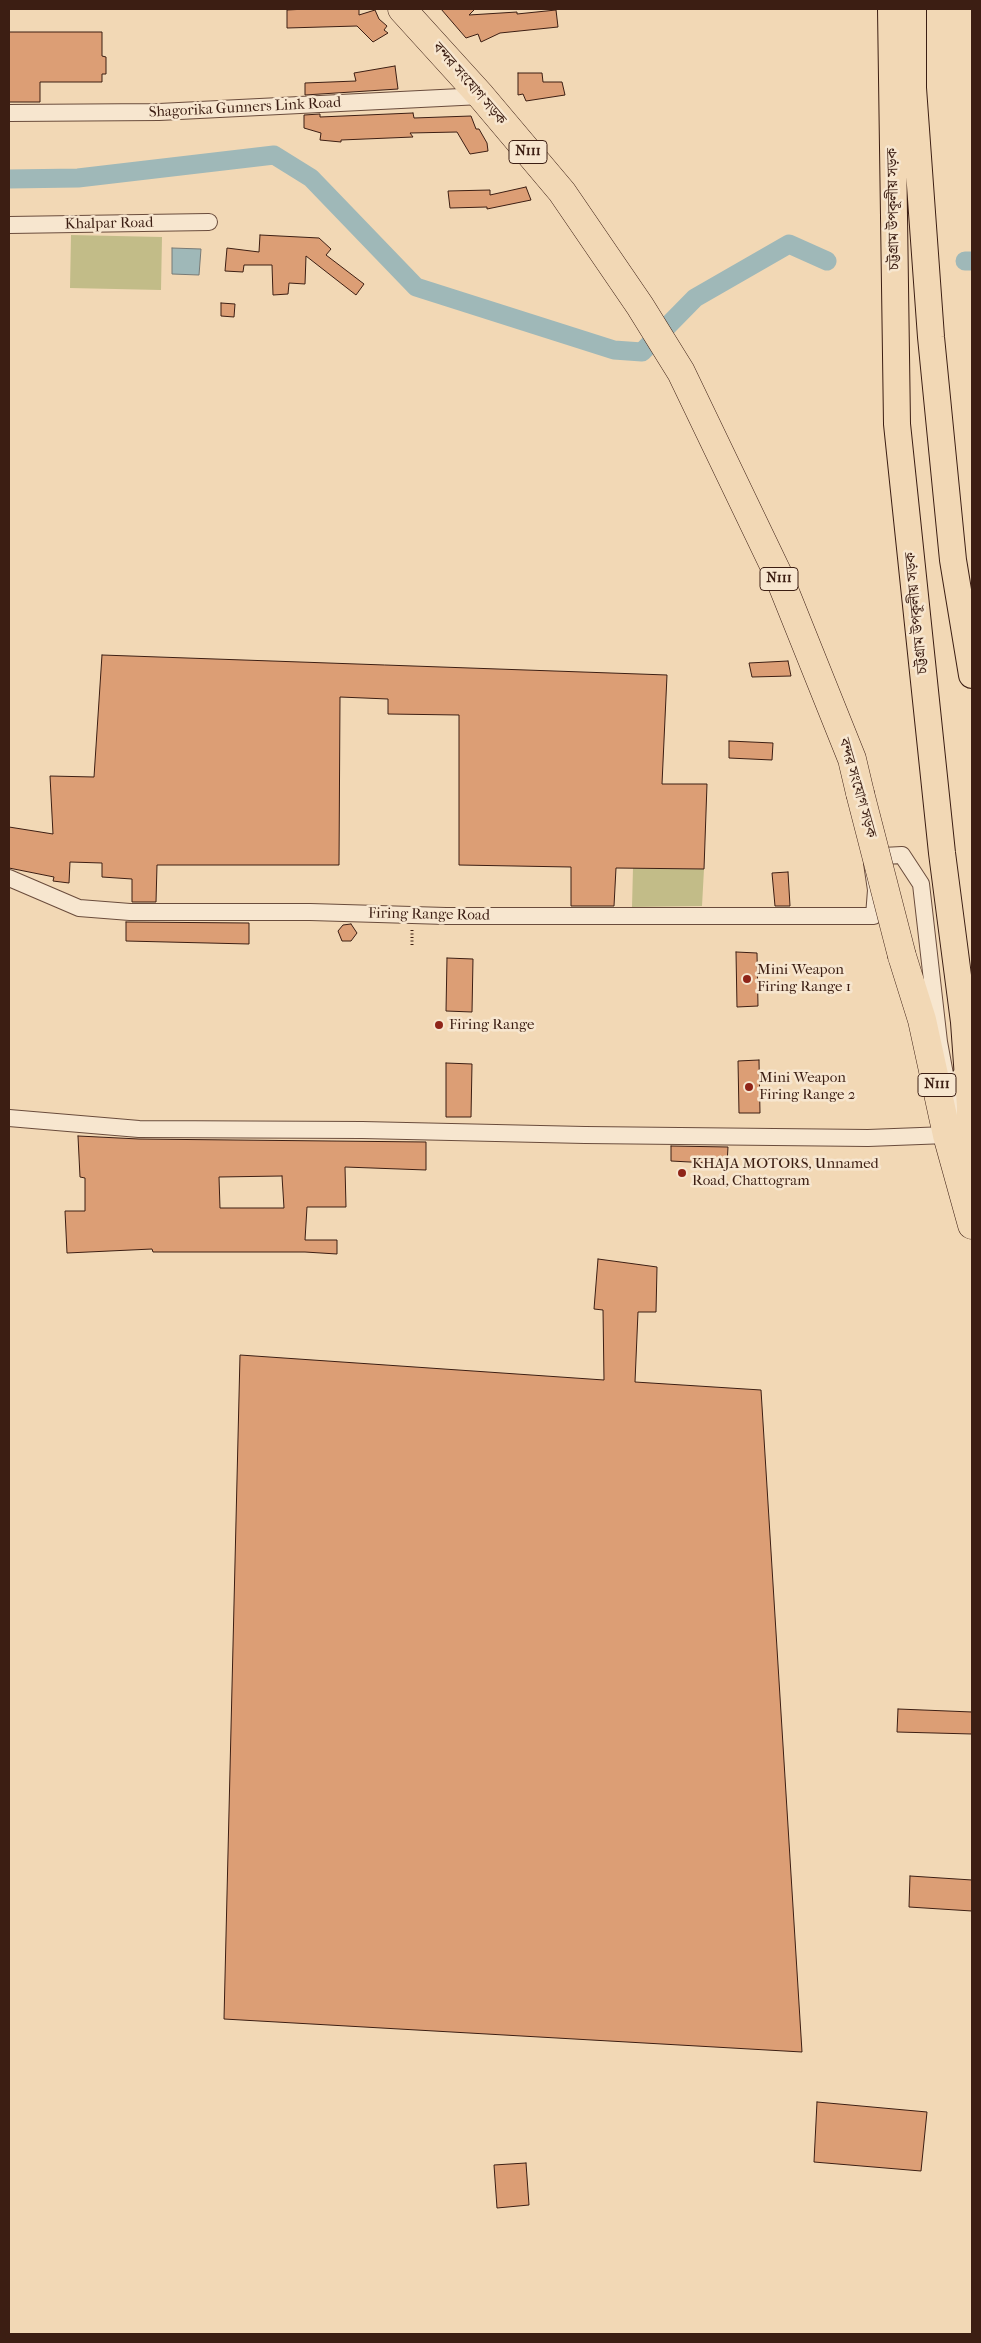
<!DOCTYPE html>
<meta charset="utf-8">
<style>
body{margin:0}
#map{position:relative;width:981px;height:2343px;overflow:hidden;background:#f2d8b5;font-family:"IM FELL French Canon",serif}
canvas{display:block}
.frame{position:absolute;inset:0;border:10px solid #3c1e13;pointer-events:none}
</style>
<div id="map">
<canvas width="981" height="2343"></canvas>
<div class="frame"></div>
</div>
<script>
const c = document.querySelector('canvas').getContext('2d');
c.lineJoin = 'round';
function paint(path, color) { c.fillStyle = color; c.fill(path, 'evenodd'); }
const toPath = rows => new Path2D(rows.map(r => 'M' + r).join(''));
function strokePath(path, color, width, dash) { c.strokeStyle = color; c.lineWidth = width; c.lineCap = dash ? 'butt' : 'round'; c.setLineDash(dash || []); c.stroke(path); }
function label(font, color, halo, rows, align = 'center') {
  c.font = font + ' "IM FELL French Canon","Noto Serif Bengali",serif'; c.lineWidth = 5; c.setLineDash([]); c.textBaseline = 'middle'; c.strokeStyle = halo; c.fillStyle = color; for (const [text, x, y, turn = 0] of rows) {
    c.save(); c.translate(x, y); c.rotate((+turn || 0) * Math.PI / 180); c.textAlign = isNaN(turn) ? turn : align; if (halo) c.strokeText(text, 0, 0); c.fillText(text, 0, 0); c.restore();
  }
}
paint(toPath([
 [71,235,162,237,161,290,70,288],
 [633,868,704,869,702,906,632,907]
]), '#c2bc88');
const water = toPath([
 [172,248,201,249,199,275,172,274,172,248]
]);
paint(water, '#9fb8b8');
strokePath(water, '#777a76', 1);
strokePath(toPath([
 [9,179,78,178,274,155,311,178,416,287,614,350,642,352,695,298,789,244,827,261],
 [965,261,972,261]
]), '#9fb8b8', 19);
const building = toPath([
 [307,9,359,9,359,15,375,10,379,19,387,26,384,30,388,33,373,42,357,26,287,28,287,10,307,9],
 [441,9,475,9,469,15,517,12,517,14,556,10,558,27,500,33,481,42,478,34,466,38,441,9],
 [9,32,102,32,102,56,106,57,106,74,102,74,102,82,40,82,40,102,9,102,9,32],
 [395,66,398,89,305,95,305,83,356,81,354,73,395,66],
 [518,73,542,73,543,82,562,82,565,95,526,101,523,94,518,95,518,73],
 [413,113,414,118,471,116,476,129,479,129,487,143,488,151,470,154,457,132,410,133,413,137,341,140,341,142,320,140,321,133,304,128,304,115,320,114,320,117,413,113],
 [526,187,531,200,487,209,487,207,450,208,448,191,490,190,490,195,526,187],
 [260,235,319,238,331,249,326,255,364,284,356,295,306,256,305,284,289,283,288,294,273,295,272,265,244,265,243,272,225,271,227,248,259,252,260,235],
 [221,303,235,304,234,317,221,316,221,303],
 [102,655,667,675,662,784,707,784,704,869,616,868,614,906,571,906,571,867,459,865,459,715,388,714,388,699,340,697,339,865,157,865,156,902,132,902,132,879,102,877,102,863,70,862,69,883,53,881,54,877,9,868,9,827,53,834,50,776,94,777,102,655],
 [788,661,791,676,752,677,749,663,788,661],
 [729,741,773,743,772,760,729,758,729,741],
 [788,872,790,906,775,906,772,873,788,872],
 [126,922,249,923,249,944,126,941,126,922],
 [351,924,357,933,351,941,342,941,338,931,343,925,351,924],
 [736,952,757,953,758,1006,737,1007,736,952],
 [447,958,473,959,472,1012,446,1011,447,958],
 [759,1060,760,1113,739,1113,738,1061,759,1060],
 [446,1063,472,1064,471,1117,446,1117,446,1063],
 [78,1136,139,1139,426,1142,426,1170,345,1167,346,1207,307,1207,305,1240,337,1240,337,1254,305,1252,153,1252,152,1249,67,1253,65,1211,85,1211,85,1178,80,1177,78,1136],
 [282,1176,284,1208,220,1208,219,1177,282,1176],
 [671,1146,728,1147,727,1164,671,1161,671,1146],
 [598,1259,657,1267,656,1312,638,1312,635,1382,761,1390,802,2052,224,2019,240,1355,604,1380,603,1310,594,1309,598,1259],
 [898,1709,972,1712,972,1734,897,1732,898,1709],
 [910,1876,972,1880,972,1911,909,1907,910,1876],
 [817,2102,927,2112,921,2171,814,2162,817,2102],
 [526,2163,529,2205,497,2208,494,2165,526,2163]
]);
paint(building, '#dc9e75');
strokePath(building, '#3c1e13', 1);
const minor = toPath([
 [9,113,159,112,481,96],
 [9,225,209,222],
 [9,878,79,908,130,912,310,912,446,916,874,916,876,890,872,863,883,856,902,855,921,884,939,1042,946,1080,959,1079,966,1065],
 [946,1080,965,1121],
 [9,1118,139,1129,362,1130,585,1135,868,1138,947,1135]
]);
const primary = toPath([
 [891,9,897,424,942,853,964,1022,970,1106,970,1200],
 [913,9,913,88,931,337,953,560,972,675]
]);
const trunk = toPath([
 [402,9,481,96,562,192,640,306,681,372,777,572,852,759,860,793],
 [902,956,922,1020,947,1135,972,1225]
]);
strokePath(minor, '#6a4c3c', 18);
strokePath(primary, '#3c1e13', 28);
strokePath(trunk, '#3c1e13', 29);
strokePath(toPath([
 [412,945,412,930]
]), '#3c1e13', 3, [1, 2.5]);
strokePath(minor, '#f7e6cf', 16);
strokePath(primary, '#f2d8b5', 26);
strokePath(trunk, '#f2d8b5', 28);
const trunkBridge = toPath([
 [860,793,902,956]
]);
strokePath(trunkBridge, '#3c1e13', 29, []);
strokePath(trunkBridge, '#f2d8b5', 28);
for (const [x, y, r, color] of [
 [747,979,5,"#8f2418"],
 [439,1025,5,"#8f2418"],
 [749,1087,5,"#8f2418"],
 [682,1173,5,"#8f2418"]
]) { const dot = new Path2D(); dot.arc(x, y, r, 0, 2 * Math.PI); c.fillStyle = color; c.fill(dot); strokePath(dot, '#f7e6cf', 2); }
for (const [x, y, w] of [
 [528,152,38],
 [779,579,38],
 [937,1085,38]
]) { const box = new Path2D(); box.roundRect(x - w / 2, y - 11.5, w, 23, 4); c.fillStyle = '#f7e6cf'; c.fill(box); strokePath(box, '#3c1e13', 1); }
label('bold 14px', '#3c1e13', null, [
 ["N111",528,152],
 ["N111",779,579],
 ["N111",937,1085]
]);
label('15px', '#3c1e13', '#f7e6cf', [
 ["বন্দর সংযোগ সড়ক",469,84,49],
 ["Shagorika Gunners Link Road",245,108,-3],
 ["চট্টগ্রাম উপকূলীয় সড়ক",894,209,-91],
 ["Khalpar Road",109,224,-1],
 ["চট্টগ্রাম উপকূলীয় সড়ক",917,613,-96],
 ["বন্দর সংযোগ সড়ক",857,788,74],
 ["Firing Range Road",429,915,1]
]);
label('15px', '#3c1e13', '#f7e6cf', [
 ["Mini Weapon",757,970],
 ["Firing Range 1",757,987],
 ["Firing Range",449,1025],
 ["Mini Weapon",759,1078],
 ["Firing Range 2",759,1095],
 ["KHAJA MOTORS, Unnamed",692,1164],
 ["Road, Chattogram",692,1181]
], 'left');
</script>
